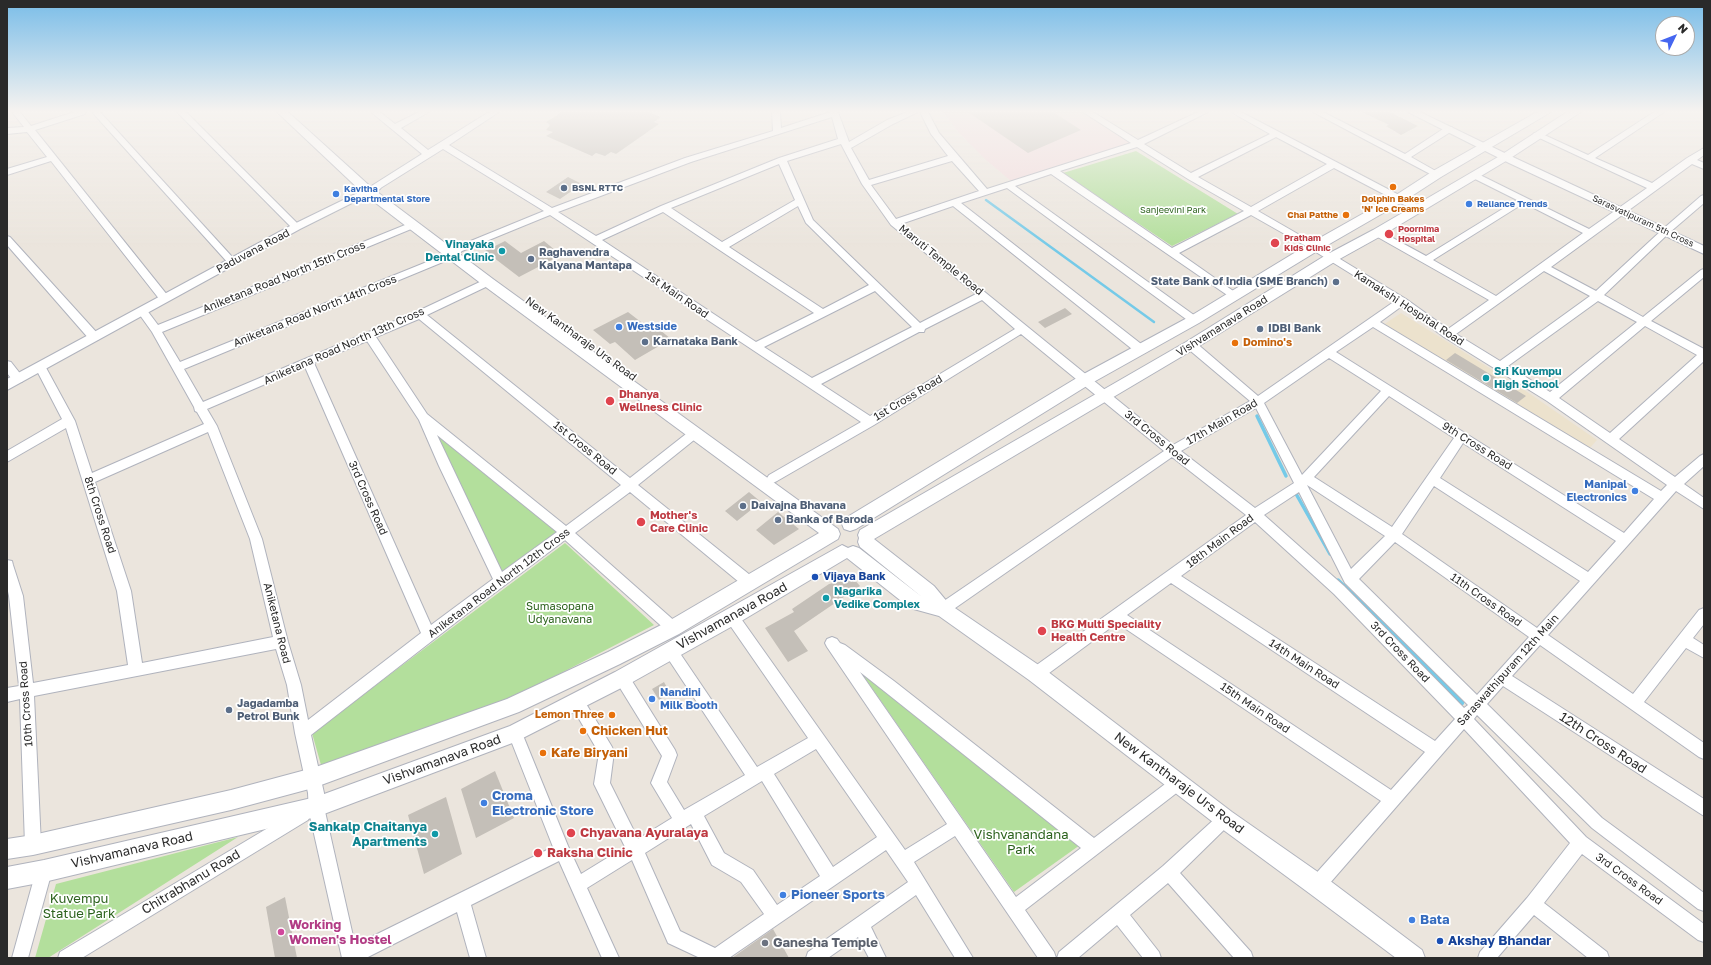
<!DOCTYPE html>
<style>
body{margin:0}
#map{position:relative;width:1711px;height:965px;overflow:hidden;background:#ebe5dd;font-family:"Golos Text",sans-serif}
canvas{display:block}
.frame{position:absolute;inset:0;border:8px solid #2a2a2a;pointer-events:none}
.north{position:absolute;left:1655px;top:16px;width:40px;height:40px;box-sizing:border-box;background:#fff;border:1px solid #aaa;border-radius:50%;rotate:47deg;font-size:11px;font-weight:700;line-height:16px;text-align:center;color:#2a2a2a}
.north::after{content:'';display:block;margin:auto;width:14px;height:18px;background:#4566f0;clip-path:polygon(50% 0,100% 100%,50% 72%,0 100%)}
</style>
<div id="map">
<canvas width="1711" height="965"></canvas>
<div class="frame"></div>
<div class="north">N</div>
</div>
<script>
const c = document.querySelector('canvas').getContext('2d');
c.lineJoin = 'round';
function paint(path, color) { c.fillStyle = color; c.fill(path, 'evenodd'); }
const toPath = rows => new Path2D(rows.map(r => 'M' + r).join(''));
function strokePath(path, color, width, dash) { c.strokeStyle = color; c.lineWidth = width; c.lineCap = dash ? 'butt' : 'round'; c.setLineDash(dash || []); c.stroke(path); }
function label(font, color, halo, rows, align = 'center') {
  c.font = font + ' "Golos Text",sans-serif'; c.lineWidth = 3.5; c.setLineDash([]); c.textBaseline = 'middle'; c.strokeStyle = halo; c.fillStyle = color; for (const [text, x, y, turn = 0] of rows) {
    c.save(); c.translate(x, y); c.rotate((+turn || 0) * Math.PI / 180); c.textAlign = isNaN(turn) ? turn : align; if (halo) c.strokeText(text, 0, 0); c.fillText(text, 0, 0); c.restore();
  }
}
paint(toPath([
 [1401,313,1520,387,1597,440,1588,450,1383,325]
]), '#ece2cd');
paint(toPath([
 [943,112,1082,112,1131,143,1011,181,986,160,959,133]
]), '#f2dadc');
paint(toPath([
 [1136,151,1238,214,1172,246,1063,173],
 [436,434,560,532,502,575],
 [565,543,654,625,511,699,321,765,312,733],
 [860,671,1080,845,1014,892],
 [238,837,48,958,35,958,56,884]
]), '#b3df9c');
strokePath(toPath([
 [986,200,1154,322]
]), '#75cae8', 2.5);
strokePath(toPath([
 [1257,416,1286,476],
 [1295,492,1330,554],
 [1338,580,1370,611]
]), '#75cae8', 3.5);
strokePath(toPath([
 [1369,610,1462,703]
]), '#75cae8', 4.5);
paint(toPath([
 [562,112,649,112,661,117,654,122,659,124,616,154,611,152,605,156,596,153,592,156,546,136,553,132,546,130,550,125,546,122],
 [968,112,1053,112,1081,130,1028,153],
 [1362,112,1390,112,1418,126,1401,135,1386,126,1389,125],
 [568,177,582,184,560,199,546,192],
 [505,241,521,253,544,241,561,255,519,277,485,251],
 [1065,308,1072,314,1045,328,1038,322],
 [628,312,650,329,655,326,671,339,635,360,615,342,610,344,593,330],
 [1455,353,1526,396,1517,403,1446,360],
 [749,492,761,502,737,521,725,511],
 [778,512,799,529,774,545,756,530],
 [853,578,860,586,794,631,808,651,788,662,765,628,794,612,792,609,829,584],
 [664,682,670,693,659,700,652,689],
 [495,771,514,818,476,838,461,789],
 [446,797,462,854,424,874,408,815],
 [285,897,297,958,275,958,266,907],
 [773,929,789,958,732,958]
]), '#c4bfb8');
const minor = toPath([
 [12,112,20,112,31,126,74,112,86,112,85,114,35,130,168,296,169,298,168,300,160,300,51,161,7,175,7,169,47,157,27,132,7,134,7,128,24,127,12,112],
 [92,112,100,112,235,260,237,262,235,264,229,264,92,112],
 [177,112,186,112,301,227,299,229,293,229,177,112],
 [371,112,380,112,395,124,419,112,429,112,401,128,428,150,489,112,499,112,449,145,552,208,685,158,773,131,772,112,780,112,781,128,830,112,838,112,849,142,887,120,907,112,918,112,893,124,851,148,869,180,948,156,931,134,920,112,928,112,939,133,987,189,1131,143,1083,112,1093,112,1138,140,1198,112,1208,112,1144,144,1191,173,1270,134,1231,112,1241,112,1420,206,1422,208,1420,210,1414,210,1334,168,1258,211,1317,245,1406,299,1448,329,1489,300,1374,235,1372,233,1374,231,1380,231,1426,256,1517,200,1471,177,1470,175,1474,172,1589,229,1647,188,1533,135,1534,133,1540,133,1588,155,1654,112,1664,112,1595,158,1652,183,1687,158,1704,148,1704,155,1697,160,1704,163,1704,169,1692,164,1551,267,1596,291,1663,229,1701,196,1704,195,1704,203,1669,233,1604,295,1643,317,1701,270,1704,269,1704,277,1651,321,1704,349,1704,361,1619,439,1675,477,1700,456,1704,454,1704,466,1684,484,1704,498,1704,509,1676,491,1548,635,1633,694,1699,610,1704,608,1704,624,1693,638,1704,645,1704,658,1686,648,1644,702,1704,743,1704,759,1699,757,1540,645,1512,676,1704,799,1704,816,1503,686,1487,704,1602,818,1704,893,1704,911,1698,909,1592,828,1477,715,1474,719,1586,837,1704,924,1704,942,1698,940,1582,854,1544,903,1607,952,1609,958,1588,958,1534,915,1497,958,1478,958,1480,952,1527,898,1570,843,1464,729,1323,891,1317,893,1311,891,1309,885,1311,879,1381,801,1117,623,1041,679,1036,680,1031,679,1029,674,1031,669,1246,515,1172,457,948,613,943,615,938,613,936,609,938,605,1164,451,1021,334,874,425,777,481,773,483,769,481,767,478,769,475,861,422,550,215,462,251,455,257,184,369,203,402,416,312,484,280,492,280,493,282,492,284,427,315,630,478,691,430,695,429,699,430,701,433,699,436,638,485,755,579,757,583,755,587,750,589,745,587,630,492,575,533,678,624,680,628,678,632,673,634,668,632,565,540,473,609,311,735,324,793,324,807,355,945,553,847,508,733,510,728,515,726,520,728,568,846,581,874,625,847,594,784,599,753,572,707,570,702,572,697,577,695,582,697,612,747,614,752,610,783,638,839,672,818,651,783,662,756,617,683,615,678,617,673,622,672,627,673,675,750,677,755,667,782,684,810,745,775,665,654,663,650,665,646,670,644,675,646,757,767,808,738,727,621,725,617,727,613,732,611,737,613,905,850,947,824,827,647,825,643,827,639,832,637,837,639,840,643,845,645,894,681,1094,838,1173,778,1178,776,1183,778,1186,783,1183,788,1025,910,1054,952,1056,958,1038,958,955,836,914,862,973,958,955,958,916,895,871,927,886,958,869,958,858,937,828,958,806,958,808,952,908,882,886,850,729,958,700,958,668,943,632,860,587,888,619,958,602,958,559,861,471,905,486,958,470,958,457,912,366,958,342,958,310,816,308,820,82,958,58,958,60,952,298,810,303,807,308,810,309,812,308,793,295,733,287,685,276,649,34,696,41,845,39,851,33,853,27,851,25,845,20,699,7,702,7,688,19,686,9,596,7,587,7,560,12,561,13,565,23,596,33,683,128,665,117,591,66,428,7,462,7,451,62,419,35,367,36,364,44,364,75,421,92,473,204,424,197,412,195,411,194,407,152,332,137,311,138,309,146,309,158,325,410,223,416,223,418,225,416,227,162,332,180,362,449,253,456,247,544,211,443,149,379,189,373,189,371,187,373,185,422,154,371,112],
 [832,117,838,139,779,158,661,206,596,236,558,212,691,162,832,117],
 [1276,137,1327,164,1251,207,1198,177,1276,137],
 [841,144,862,184,891,225,976,294,920,323,813,220,787,161,841,144],
 [1137,147,1188,179,1244,211,1172,248,1060,171,1137,147],
 [952,161,979,191,896,219,871,185,952,161],
 [779,164,795,200,722,242,671,208,779,164],
 [1051,174,1230,297,1238,297,1239,295,1179,253,1251,215,1311,249,1395,301,1258,396,1195,342,1187,342,1186,345,1187,348,1250,401,1173,445,901,224,953,206,1137,353,1145,353,1146,350,1145,347,961,203,1007,188,1190,322,1198,322,1199,320,1198,318,1015,186,1051,174],
 [1524,203,1583,233,1496,296,1433,260,1524,203],
 [798,206,806,223,869,285,823,309,729,247,798,206],
 [663,212,718,249,814,313,756,342,602,240,663,212],
 [1544,271,1590,296,1500,361,1456,334,1544,271],
 [875,291,912,327,812,378,764,347,875,291],
 [982,300,1015,329,870,416,821,384,919,332,924,332,925,329,982,300],
 [1598,301,1637,322,1550,392,1508,366,1598,301],
 [1402,306,1444,337,1547,401,1667,485,1661,491,1380,322,1402,306],
 [419,319,621,485,566,526,427,414,376,337,419,319],
 [1645,326,1697,355,1610,433,1559,398,1645,326],
 [1373,327,1654,499,1624,533,1336,352,1373,327],
 [367,341,419,420,439,466,493,579,431,625,314,363,367,341],
 [1329,358,1381,391,1302,475,1264,403,1329,358],
 [305,367,421,633,308,720,301,685,288,642,262,539,217,426,207,409,305,367],
 [1389,396,1454,438,1392,527,1314,477,1389,396],
 [1256,408,1294,483,1255,508,1181,451,1256,408],
 [208,432,250,539,273,637,142,663,131,591,95,482,208,432],
 [437,435,557,532,502,572,437,435],
 [1463,443,1616,541,1588,572,1440,478,1463,443],
 [1307,485,1385,536,1351,569,1307,485],
 [1434,486,1580,581,1537,628,1402,534,1434,486],
 [1299,492,1345,583,1468,705,1464,708,1344,586,1264,515,1299,492],
 [1255,522,1334,594,1455,719,1435,741,1181,576,1255,522],
 [1395,542,1529,637,1477,695,1359,579,1395,542],
 [1171,583,1425,752,1391,790,1127,615,1171,583],
 [860,672,884,691,1081,848,1016,897,860,672],
 [816,749,877,837,833,867,774,774,816,749],
 [762,781,820,876,777,905,753,870,724,853,704,816,762,781],
 [691,824,712,865,741,882,764,914,715,948,680,931,645,853,691,824],
 [1313,112,1323,112,1405,154,1446,127,1452,127,1453,129,1452,131,1411,157,1441,174,1440,176,1434,176,1313,112],
 [7,236,10,237,98,334,99,337,98,340,90,340,7,245,7,236],
 [7,361,11,362,22,376,23,379,22,382,14,382,7,373,7,361],
 [1225,811,1230,814,1233,819,1230,824,1180,873,1251,952,1253,958,1234,958,1168,883,1130,915,1159,952,1161,958,1143,958,1117,925,1078,958,1057,958,1059,952,1163,866,1220,814,1225,811],
 [44,863,50,865,52,871,28,958,12,958,36,871,38,865,44,863]
]);
const tertiary = toPath([
 [1408,112,1420,112,1517,159,1704,246,1704,254,1509,163,1408,112],
 [376,184,381,187,380,189,300,229,7,390,7,379,292,225,376,184]
]);
const secondary = toPath([
 [277,112,288,112,372,188,493,279,838,529,840,534,838,539,679,634,620,664,519,712,313,788,231,810,33,855,7,859,7,839,33,835,231,790,313,768,507,699,608,652,667,622,819,533,483,285,364,194,277,112],
 [1537,112,1551,112,1441,177,1404,201,1319,250,1199,323,1090,384,856,529,850,531,844,529,842,524,844,519,1080,376,1189,317,1309,244,1396,195,1433,171,1537,112],
 [1567,112,1581,112,1506,161,1381,236,1336,261,1196,348,874,539,934,586,949,604,1043,668,1232,812,1325,877,1422,950,1425,958,1396,958,1309,893,1218,826,1029,680,939,616,910,608,847,558,738,623,629,684,515,742,316,817,44,882,7,889,7,867,44,860,316,797,510,726,615,672,842,545,848,548,853,546,859,548,922,597,860,547,858,542,859,538,858,535,860,530,1186,342,1326,255,1373,230,1498,157,1567,112]
]);
strokePath(minor, '#b0b3bd', 2);
strokePath(tertiary, '#b0b3bd', 2);
strokePath(secondary, '#b0b3bd', 2);
paint(minor, '#fff');
paint(tertiary, '#fff');
paint(secondary, '#fff');
const sky = c.createLinearGradient(0, 0, 0, 247);
sky.addColorStop(0, '#7abde8');
sky.addColorStop(0.45, '#f6f3f0');
sky.addColorStop(1, '#f6f3f000');
c.fillStyle = sky;
c.fillRect(0, 0, 1711, 247);
for (const [x, y, r, color] of [
 [1393,187,4,"#e8710a"],
 [564,188,4,"#5c6f8a"],
 [336,194,4,"#3f7fe0"],
 [1469,204,4,"#3f7fe0"],
 [1346,215,4,"#e8710a"],
 [1389,234,5,"#e0444e"],
 [1275,243,5,"#e0444e"],
 [502,251,4,"#0f9aa8"],
 [531,259,4,"#5c6f8a"],
 [1336,282,4,"#5c6f8a"],
 [619,327,4,"#3f7fe0"],
 [1260,329,4,"#5c6f8a"],
 [645,342,4,"#5c6f8a"],
 [1235,343,4,"#e8710a"],
 [1486,378,4,"#0f9aa8"],
 [610,401,5,"#e0444e"],
 [1635,491,4,"#3f7fe0"],
 [743,506,4,"#5c6f8a"],
 [778,520,4,"#5c6f8a"],
 [641,522,5,"#e0444e"],
 [815,577,4,"#1a4fb4"],
 [826,598,4,"#0f9aa8"],
 [1042,631,5,"#e0444e"],
 [652,699,4,"#3f7fe0"],
 [229,710,4,"#5c6f8a"],
 [612,715,4,"#e8710a"],
 [583,731,4,"#e8710a"],
 [543,753,4,"#e8710a"],
 [484,803,4,"#3f7fe0"],
 [571,833,5,"#e0444e"],
 [435,834,4,"#0f9aa8"],
 [538,853,5,"#e0444e"],
 [783,895,4,"#3f7fe0"],
 [1412,920,4,"#3f7fe0"],
 [281,932,4,"#d1479c"],
 [1440,941,4,"#1a4fb4"],
 [765,943,4,"#6b7280"]
]) { const dot = new Path2D(); dot.arc(x, y, r, 0, 2 * Math.PI); c.fillStyle = color; c.fill(dot); strokePath(dot, '#fff', 1.5); }
label('bold 9px', '#4e5e75', '#fff', [
 ["BSNL RTTC",572,188]
], 'left');
label('bold 9px', '#366cbe', '#fff', [
 ["Kavitha",344,189],
 ["Departmental Store",344,199],
 ["Reliance Trends",1477,204]
], 'left');
label('bold 9px', '#c56008', '#fff', [
 ["Dolphin Bakes",1393,199],
 ["'N' Ice Creams",1393,209],
 ["Chai Patthe",1338,215,"right"]
]);
label('9px', '#2d631e', '#fff', [
 ["Sanjeevini Park",1173,210]
]);
label('9px', '#2a2a2a', '#fff', [
 ["Sarasvatipuram 5th Cross",1643,221,25]
]);
label('bold 9px', '#be3a42', '#fff', [
 ["Poornima",1398,229],
 ["Hospital",1398,239],
 ["Pratham",1284,238],
 ["Kids Clinic",1284,248]
], 'left');
label('bold 11px', '#0d838f', '#fff', [
 ["Vinayaka",494,245,"right"],
 ["Dental Clinic",494,258,"right"],
 ["Sri Kuvempu",1494,372],
 ["High School",1494,385],
 ["Nagarika",834,592],
 ["Vedike Complex",834,605]
], 'left');
label('11px', '#2a2a2a', '#fff', [
 ["Paduvana Road",253,251,-28],
 ["Maruti Temple Road",941,260,39],
 ["Aniketana Road North 15th Cross",284,277,-22],
 ["1st Main Road",677,295,34],
 ["Kamakshi Hospital Road",1409,308,33],
 ["Aniketana Road North 14th Cross",315,311,-22],
 ["Vishvamanava Road",1222,326,-32],
 ["New Kantharaje Urs Road",581,339,36],
 ["Aniketana Road North 13th Cross",344,346,-24],
 ["1st Cross Road",908,398,-31],
 ["17th Main Road",1222,422,-30],
 ["3rd Cross Road",1157,438,39],
 ["9th Cross Road",1477,446,32],
 ["1st Cross Road",585,448,39],
 ["3rd Cross Road",368,498,66],
 ["8th Cross Road",100,515,72],
 ["18th Main Road",1220,541,-37],
 ["Aniketana Road North 12th Cross",499,583,-37],
 ["11th Cross Road",1486,600,35],
 ["Aniketana Road",277,623,76],
 ["3rd Cross Road",1400,652,46],
 ["14th Main Road",1304,664,33],
 ["Saraswathipuram 12th Main",1508,670,-48],
 ["10th Cross Road",26,704,-94],
 ["15th Main Road",1255,708,34],
 ["3rd Cross Road",1629,879,36]
]);
label('bold 11px', '#4e5e75', '#fff', [
 ["Raghavendra",539,253],
 ["Kalyana Mantapa",539,266],
 ["State Bank of India (SME Branch)",1328,282,"right"],
 ["IDBI Bank",1268,329],
 ["Karnataka Bank",653,342],
 ["Daivajna Bhavana",751,506],
 ["Banka of Baroda",786,520],
 ["Jagadamba",237,704],
 ["Petrol Bunk",237,717]
], 'left');
label('bold 11px', '#366cbe', '#fff', [
 ["Westside",627,327],
 ["Manipal",1627,485,"right"],
 ["Electronics",1627,498,"right"],
 ["Nandini",660,693],
 ["Milk Booth",660,706]
], 'left');
label('bold 11px', '#c56008', '#fff', [
 ["Domino's",1243,343],
 ["Lemon Three",604,715,"right"]
], 'left');
label('bold 11px', '#be3a42', '#fff', [
 ["Dhanya",619,395],
 ["Wellness Clinic",619,408],
 ["Mother's",650,516],
 ["Care Clinic",650,529],
 ["BKG Multi Speciality",1051,625],
 ["Health Centre",1051,638]
], 'left');
label('bold 11px', '#164399', '#fff', [
 ["Vijaya Bank",823,577]
], 'left');
label('11px', '#2d631e', '#fff', [
 ["Sumasopana",560,607],
 ["Udyanavana",560,620]
]);
label('13px', '#2a2a2a', '#fff', [
 ["Vishvamanava Road",732,616,-29],
 ["12th Cross Road",1603,743,33],
 ["Vishvamanava Road",442,760,-20],
 ["New Kantharaje Urs Road",1179,783,37],
 ["Vishvamanava Road",132,850,-13],
 ["Chitrabhanu Road",191,882,-31]
]);
label('bold 13px', '#c56008', '#fff', [
 ["Chicken Hut",591,731],
 ["Kafe Biryani",551,753]
], 'left');
label('bold 13px', '#366cbe', '#fff', [
 ["Croma",492,796],
 ["Electronic Store",492,811],
 ["Pioneer Sports",791,895],
 ["Bata",1420,920]
], 'left');
label('bold 13px', '#0d838f', '#fff', [
 ["Sankalp Chaitanya",427,827],
 ["Apartments",427,842]
], 'right');
label('bold 13px', '#be3a42', '#fff', [
 ["Chyavana Ayuralaya",580,833],
 ["Raksha Clinic",547,853]
], 'left');
label('13px', '#2d631e', '#fff', [
 ["Vishvanandana",1021,835],
 ["Park",1021,850],
 ["Kuvempu",79,899],
 ["Statue Park",79,914]
]);
label('bold 13px', '#b23c85', '#fff', [
 ["Working",289,925],
 ["Women's Hostel",289,940]
], 'left');
label('bold 13px', '#164399', '#fff', [
 ["Akshay Bhandar",1448,941]
], 'left');
label('bold 13px', '#5b616d', '#fff', [
 ["Ganesha Temple",773,943]
], 'left');
</script>
